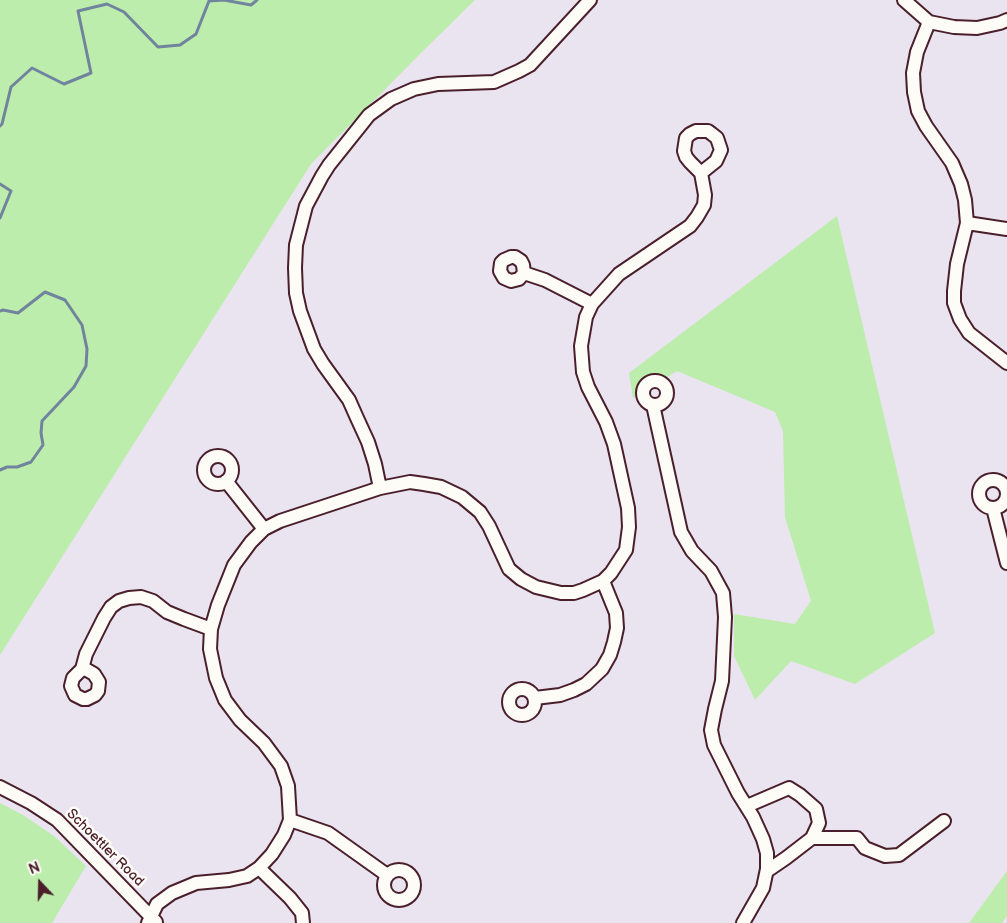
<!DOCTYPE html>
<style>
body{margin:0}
#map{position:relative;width:1007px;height:923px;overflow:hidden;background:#e9e4ef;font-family:"Balsamiq Sans",sans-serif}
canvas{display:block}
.north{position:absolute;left:15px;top:858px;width:50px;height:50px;-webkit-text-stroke:4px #fdfcf7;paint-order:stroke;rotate:339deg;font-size:14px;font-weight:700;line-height:20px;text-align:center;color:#4a1f2b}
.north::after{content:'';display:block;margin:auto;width:18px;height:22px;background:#4a1f2b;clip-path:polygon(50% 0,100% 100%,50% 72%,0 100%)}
</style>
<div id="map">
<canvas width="1007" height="923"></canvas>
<div class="north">N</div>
</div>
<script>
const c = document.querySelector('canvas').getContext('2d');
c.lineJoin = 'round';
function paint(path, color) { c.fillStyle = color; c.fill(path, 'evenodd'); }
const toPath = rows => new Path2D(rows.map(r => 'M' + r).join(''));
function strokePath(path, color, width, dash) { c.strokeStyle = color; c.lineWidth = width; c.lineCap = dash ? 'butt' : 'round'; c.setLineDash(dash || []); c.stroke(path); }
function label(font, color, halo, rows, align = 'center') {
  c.font = font + ' "Balsamiq Sans",sans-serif'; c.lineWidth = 5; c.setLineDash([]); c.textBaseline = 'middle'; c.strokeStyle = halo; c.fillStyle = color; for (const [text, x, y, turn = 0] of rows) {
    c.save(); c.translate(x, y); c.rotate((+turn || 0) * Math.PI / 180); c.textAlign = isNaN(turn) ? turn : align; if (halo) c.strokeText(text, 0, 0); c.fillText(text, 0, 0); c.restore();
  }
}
paint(toPath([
 [0,0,475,0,422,52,311,164,0,655],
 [837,216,935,633,855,684,791,661,755,700,734,656,734,614,795,624,811,601,785,517,783,431,775,412,677,371,633,398,629,373],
 [0,803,23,815,54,836,86,866,52,923,0,923],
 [1007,871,1007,916,1002,923,969,923]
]), '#bdedac');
strokePath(toPath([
 [0,126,2,124,11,87,32,68,64,84,91,73,78,11,107,4,124,12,158,47,180,45,196,34,209,1,224,0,251,5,257,0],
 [0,184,11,191,0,218],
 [0,311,3,310,18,313,45,292,65,300,82,325,87,349,86,366,74,387,42,421,41,433,43,445,31,462,17,467,7,467,0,470]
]), '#70849d', 3);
const minor = toPath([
 [904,0,929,22,954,27,977,28,1000,23,1007,20],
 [929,22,917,52,913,73,914,92,918,111,926,126,952,163,961,184,965,200,967,223,957,264,954,291,954,303,960,319,969,333,1007,363],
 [696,131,708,131,712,134,717,138,721,150,716,161,701,173,690,162,686,157,684,151,686,138,690,134,696,131],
 [967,223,1007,229],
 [511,257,515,257,521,261,523,265,524,273,519,279,511,281,504,278,500,271,501,263,504,260,511,257],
 [524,273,545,280,592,304],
 '643 393a12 12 0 1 1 24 0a12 12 0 1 1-24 0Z',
 [653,405,681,532,692,551,711,571,723,593,725,617,722,681,715,709,711,730,714,745,738,793,753,817,763,839,767,853,767,869,763,888,743,923],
 '204 470a14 14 0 1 1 28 0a14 14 0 1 1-28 0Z',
 '979 494a14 14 0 1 1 28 0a14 14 0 1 1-28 0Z',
 [226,481,264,529],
 [380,488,375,464,368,442,357,418,349,400,323,364,314,349,300,311,296,293,295,268,296,245,306,206,322,176,329,165,369,115,391,99,414,89,438,84,494,82,519,71,530,65,590,0],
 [993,508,1007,563],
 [82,669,86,654,104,618,111,607,119,601,129,598,141,597,153,601,167,612,184,619,211,629],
 [82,669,87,670,94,674,99,682,98,691,95,695,87,699,83,699,75,695,71,686,73,678,82,669],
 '509 702a13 13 0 1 1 26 0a13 13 0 1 1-26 0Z',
 [535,698,560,695,574,690,586,684,602,669,610,655,614,642,617,628,616,613,603,581],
 [0,787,31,803,57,820,156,922],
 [747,806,789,788,800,795,816,809,819,823,812,838,786,858,767,871],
 [290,820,328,833,387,875],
 [812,838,857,838,865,848,885,856,899,855,944,821],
 [259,868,290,898,302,913,303,923],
 '384 885a15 15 0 1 1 30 0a15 15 0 1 1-30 0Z',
 [148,923,157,904,172,893,196,883,229,880,247,876,259,868,272,854,284,835,290,820,288,786,281,766,264,743,240,720,225,700,216,678,210,649,211,629,218,605,234,565,251,542,264,529,280,521,380,488,410,482,424,484,441,487,462,497,480,512,489,526,509,569,521,579,536,587,561,593,574,593,583,590,603,581,611,573,626,550,629,527,628,508,614,444,606,422,588,387,583,372,581,346,586,317,592,304,619,274,690,226,697,217,704,205,705,195,701,173]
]);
strokePath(minor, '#4a1f2b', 16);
strokePath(minor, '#fdfcf7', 12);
label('14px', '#4a1f2b', '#fdfcf7', [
 ["Schoettler Road",105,848,45]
]);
</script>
